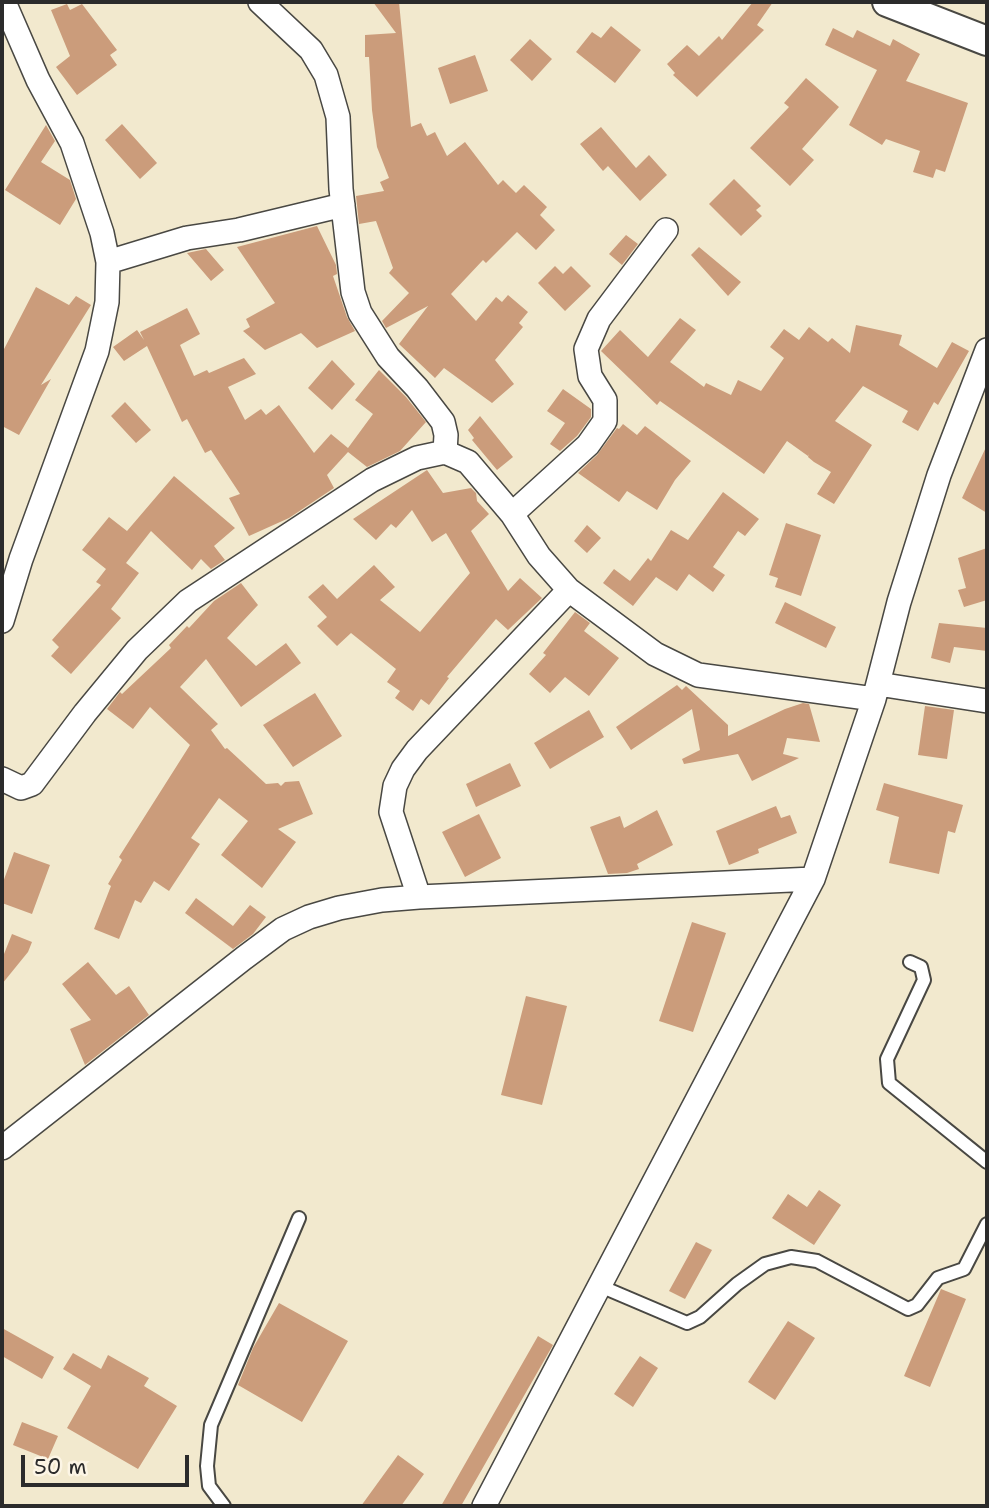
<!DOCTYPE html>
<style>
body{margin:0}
#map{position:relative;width:989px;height:1508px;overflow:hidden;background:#f2e9ce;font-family:"Shantell Sans",sans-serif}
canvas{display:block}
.frame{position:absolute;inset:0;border:4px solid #2b2b2b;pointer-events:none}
.scale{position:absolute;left:21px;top:1455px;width:168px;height:32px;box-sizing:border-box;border:4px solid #2b2b2b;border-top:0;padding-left:9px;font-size:21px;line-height:24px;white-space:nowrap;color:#2b2b2b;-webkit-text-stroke:5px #fcf5e5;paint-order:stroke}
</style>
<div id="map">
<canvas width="989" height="1508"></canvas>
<div class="frame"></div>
<div class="scale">50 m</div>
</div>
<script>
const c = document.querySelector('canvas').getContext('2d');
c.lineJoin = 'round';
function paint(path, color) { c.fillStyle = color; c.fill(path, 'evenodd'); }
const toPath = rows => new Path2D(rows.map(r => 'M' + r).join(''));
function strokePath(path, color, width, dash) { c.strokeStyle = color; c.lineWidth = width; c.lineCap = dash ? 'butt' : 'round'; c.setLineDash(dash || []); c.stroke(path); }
paint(toPath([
 [373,2,399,2,411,127,421,123,427,136,435,132,447,156,465,142,498,185,503,180,516,193,524,185,547,207,540,215,555,230,536,250,517,232,486,263,483,260,451,294,476,321,496,297,502,302,508,295,528,312,519,323,523,327,495,360,514,384,492,403,444,368,435,378,399,344,428,306,386,328,382,321,409,293,389,273,393,268,376,221,359,224,356,196,384,191,380,182,389,178,377,147,372,110,369,57,365,57,365,35,396,33],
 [753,2,773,2,757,25,764,30,697,97,673,75,675,73,667,64,687,45,699,56,719,36,722,40],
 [67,4,70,10,82,4,117,50,110,55,117,65,77,95,56,67,70,56,51,10],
 [611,26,641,50,615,83,576,52,592,32,601,38],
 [833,28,853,38,857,30,890,46,893,39,920,54,906,81,968,103,945,172,936,169,933,178,913,172,920,151,886,139,882,145,849,125,877,70,825,45],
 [530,39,552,59,532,81,510,60],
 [475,55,488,91,450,104,438,68],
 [806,78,839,107,802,149,814,160,790,186,750,148,789,107,784,103],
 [122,124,157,163,140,179,105,140],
 [46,125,55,141,41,162,70,180,76,199,60,225,5,190],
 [601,127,636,168,649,155,667,175,640,201,608,166,603,171,580,144],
 [734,179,761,206,756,210,762,216,741,236,709,204],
 [317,226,336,265,337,274,333,276,347,317,355,331,317,348,301,333,265,350,243,331,250,327,246,319,275,303,237,247],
 [626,235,638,244,622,265,609,254],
 [699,247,741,282,728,296,691,255],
 [206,249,224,270,211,281,187,253],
 [555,266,563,274,571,266,591,286,565,311,538,283],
 [36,287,69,305,76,296,91,305,41,385,51,379,19,435,2,426,2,353],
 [187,308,200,334,180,345,194,376,207,370,209,373,244,358,256,374,228,387,245,420,261,409,266,415,279,405,314,453,331,434,348,448,373,414,355,400,379,370,406,397,426,422,400,451,367,467,348,452,327,475,334,488,289,518,249,536,229,498,240,494,211,450,205,453,187,419,182,422,147,346,124,361,113,347,137,330,144,340,140,332],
 [680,318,696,330,670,362,704,387,706,383,731,395,738,380,761,391,784,358,770,347,784,329,799,340,809,327,828,342,832,338,850,353,856,325,902,335,899,345,937,368,952,342,969,351,938,405,934,402,918,431,902,422,908,411,863,386,835,421,872,445,834,504,817,494,831,472,814,462,808,457,809,454,808,456,787,441,764,474,660,401,657,405,601,351,620,330,648,357],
 [332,360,355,384,332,410,308,388],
 [563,389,591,409,591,417,577,436,560,451,550,444,565,423,547,411],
 [125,402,151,430,136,443,111,416],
 [480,416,513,457,497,470,472,440,474,438,468,430],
 [623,424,637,435,645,426,691,461,675,480,657,510,627,491,619,502,578,473,597,455,617,428,619,429],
 [987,445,987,513,962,498],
 [427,470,443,493,471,488,476,493,477,501,489,514,471,531,508,591,520,578,542,598,508,630,496,619,447,677,449,678,429,705,421,699,413,711,395,698,400,691,387,682,396,669,351,633,337,646,317,626,327,617,308,597,323,584,337,599,374,565,395,587,380,600,420,632,470,573,446,533,432,542,412,510,396,528,391,524,376,540,353,519],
 [174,476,235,528,214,546,225,560,211,569,201,559,192,570,151,531,126,563,139,573,111,609,121,618,71,674,51,656,59,647,52,640,101,585,96,582,106,569,82,550,109,517,127,531],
 [723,492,759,519,745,536,738,531,713,567,725,575,713,592,689,574,677,591,656,577,633,606,603,583,614,569,630,581,648,558,651,561,671,530,688,540],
 [786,523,821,535,801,596,775,587,778,578,769,575],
 [587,525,601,538,587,553,574,541],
 [987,548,987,600,964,607,958,590,966,588,958,558],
 [241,583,258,605,227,638,256,666,286,643,301,663,241,707,206,659,180,687,218,724,211,730,225,749,227,748,266,784,278,783,281,786,285,782,299,781,313,814,278,829,296,842,262,888,221,855,248,821,219,798,191,838,200,844,169,891,154,881,141,903,135,900,119,939,94,929,111,886,108,884,122,860,119,857,190,745,150,707,133,729,107,709,120,692,122,694,171,648,169,645,187,626,189,628,214,601],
 [785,602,836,627,826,648,775,623],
 [575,612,590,623,584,631,619,658,589,696,565,677,550,693,529,674,546,655,543,653],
 [939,623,987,628,987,651,954,647,950,663,931,658],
 [677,685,682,690,686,686,728,725,728,736,785,709,803,703,809,704,820,742,787,738,783,754,799,758,752,781,738,754,684,764,682,759,700,750,692,709,631,750,616,727],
 [315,693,342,736,293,767,263,725],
 [925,706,954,710,947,759,918,755],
 [589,710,604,737,550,769,534,743],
 [510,763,521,786,476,807,466,784],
 [884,783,963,805,955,833,948,831,939,874,889,863,899,817,876,810],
 [776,806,781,818,790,815,797,833,758,849,759,853,729,865,716,831],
 [657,810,673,845,637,864,639,869,627,873,608,874,590,827,620,816,624,828],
 [479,814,501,858,465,877,442,832],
 [14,852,50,865,32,914,2,903,2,885],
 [196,898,233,926,250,905,266,917,253,934,233,949,185,913],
 [692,922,726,933,693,1032,659,1021],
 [12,934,32,942,28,952,2,984,2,959],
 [88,962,116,995,129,986,149,1015,85,1065,70,1029,91,1020,62,984],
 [526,996,567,1006,542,1105,501,1095],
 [819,1190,841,1205,814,1245,772,1218,788,1194,807,1207],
 [696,1242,712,1250,685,1299,669,1291],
 [941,1289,966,1299,930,1387,904,1376],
 [279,1303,348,1341,302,1422,238,1385,253,1348],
 [788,1321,815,1338,775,1400,748,1382],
 [2,1328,54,1357,42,1379,2,1356],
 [538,1336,553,1345,461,1506,441,1506],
 [73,1353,101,1369,108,1355,149,1378,144,1386,177,1406,138,1469,67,1428,91,1386,63,1369],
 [640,1356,658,1368,633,1407,614,1394],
 [22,1422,58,1436,48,1459,13,1445],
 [398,1455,424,1474,401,1506,361,1506]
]), '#cb9c7b');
const service = toPath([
 [910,962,921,967,924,980,887,1059,889,1083,987,1162],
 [600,1286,687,1323,700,1317,737,1284,765,1264,791,1257,817,1261,908,1309,917,1305,938,1278,964,1269,987,1224],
 [224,1506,209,1486,207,1466,211,1425,299,1218]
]);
const minor = toPath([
 [260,2,311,50,326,75,338,117,341,189,353,292,360,313,388,357,417,388,443,422,446,435,445,452],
 [108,262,187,238,239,230,343,205],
 [512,514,588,445,605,421,605,400,590,376,586,349,599,319,666,230],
 [2,621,21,559,97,351,107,302,108,262,102,233,72,143,38,80,4,2],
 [878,684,987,701],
 [2,779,21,788,32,784,85,713,137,650,188,601,372,480,417,458,445,452,468,462,512,514,539,556,569,590,655,654,698,675,874,699],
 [419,897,391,812,395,786,403,769,417,750,569,590],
 [2,1148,244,958,283,929,309,917,339,908,382,900,419,897,813,879],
 [484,1506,813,879,874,699,899,602,939,475,987,350]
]);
const tertiary = toPath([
 [887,2,987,41]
]);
strokePath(service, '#494843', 16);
strokePath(minor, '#494843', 26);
strokePath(tertiary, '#494843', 32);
strokePath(service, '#fff', 12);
strokePath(minor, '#fff', 23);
strokePath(tertiary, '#fff', 28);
</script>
